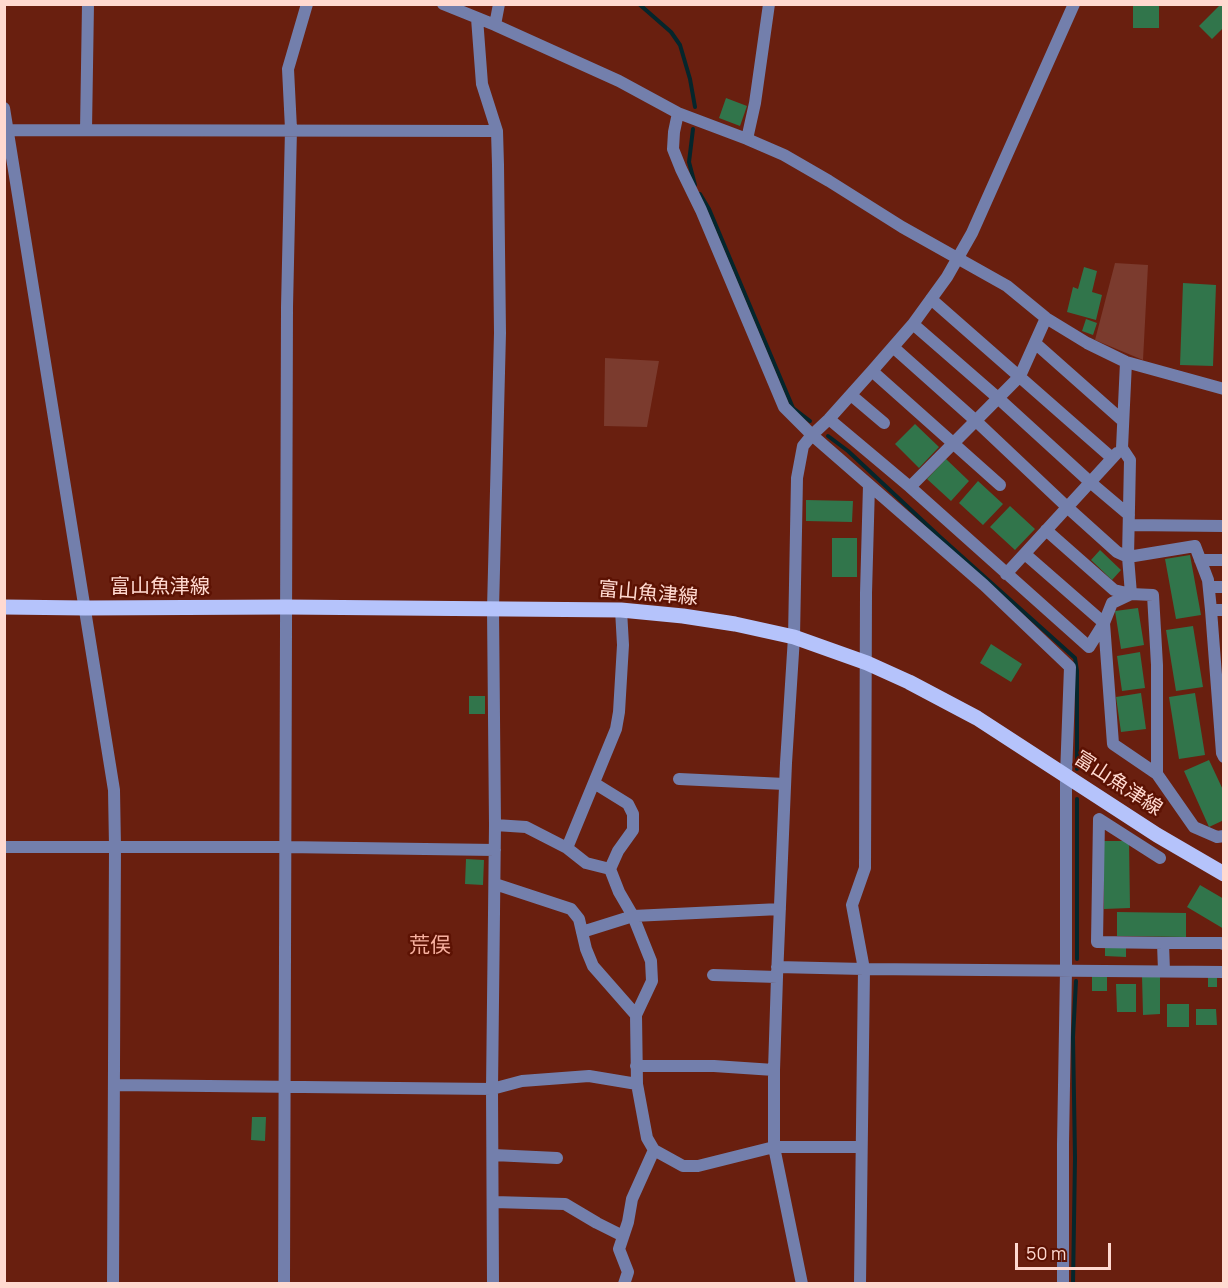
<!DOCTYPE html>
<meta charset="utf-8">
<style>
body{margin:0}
#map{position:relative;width:1228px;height:1288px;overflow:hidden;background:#691f0f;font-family:Manrope,sans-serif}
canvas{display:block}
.frame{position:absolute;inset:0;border:6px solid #ffd9d0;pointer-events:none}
.scale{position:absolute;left:1015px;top:1243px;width:96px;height:27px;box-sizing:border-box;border:3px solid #ffd9d0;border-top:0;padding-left:8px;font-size:18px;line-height:21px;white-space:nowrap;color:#ffd9d0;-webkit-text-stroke:4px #5c1203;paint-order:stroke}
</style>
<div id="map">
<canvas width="1228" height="1288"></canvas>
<div class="frame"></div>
<div class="scale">50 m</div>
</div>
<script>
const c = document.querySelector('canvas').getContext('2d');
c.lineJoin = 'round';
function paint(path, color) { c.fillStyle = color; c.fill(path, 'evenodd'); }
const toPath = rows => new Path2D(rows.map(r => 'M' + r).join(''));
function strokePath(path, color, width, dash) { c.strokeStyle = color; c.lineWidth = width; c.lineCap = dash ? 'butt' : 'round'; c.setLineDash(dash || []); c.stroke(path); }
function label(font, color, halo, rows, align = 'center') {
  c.font = font + ' Manrope,"Noto Sans JP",sans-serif'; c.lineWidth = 5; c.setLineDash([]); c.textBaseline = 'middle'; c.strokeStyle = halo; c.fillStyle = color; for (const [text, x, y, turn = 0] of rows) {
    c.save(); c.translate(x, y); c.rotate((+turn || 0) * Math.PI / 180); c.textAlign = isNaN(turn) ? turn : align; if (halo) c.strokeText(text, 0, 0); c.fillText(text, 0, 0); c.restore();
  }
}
paint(toPath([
 [1115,263,1148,265,1143,360,1095,340],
 [605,358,659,361,647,427,604,426]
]), '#7b3b2e');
strokePath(toPath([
 [639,4,671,32,680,45,690,79,695,107],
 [693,129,689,162,695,185],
 [700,194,709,209,793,408,810,421],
 [828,436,848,451,940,537,1075,658,1077,671,1077,769],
 [1077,959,1077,799],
 [1073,1284,1075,1158,1073,1037,1076,981]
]), '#05262c', 4);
paint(toPath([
 [1133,4,1159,4,1159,28,1133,28],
 [1221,4,1224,6,1224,27,1212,39,1199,26],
 [726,98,747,106,740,126,719,118],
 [1084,267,1097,271,1092,292,1102,295,1096,320,1067,312,1073,287,1078,289],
 [1183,283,1216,285,1213,366,1180,365],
 [1086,319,1097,323,1093,335,1082,331],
 [915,424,939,447,919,468,895,444],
 [946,459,969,481,951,501,927,479],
 [978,481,1003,504,983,525,959,503],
 [806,500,853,501,852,522,806,521],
 [1010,506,1035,529,1015,550,990,527],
 [832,538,857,538,857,577,832,577],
 [1100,550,1121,570,1112,580,1091,560],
 [1190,555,1201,615,1176,619,1165,559],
 [1138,608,1144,645,1121,649,1115,611],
 [1193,626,1203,687,1176,691,1166,630],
 [991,644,1022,664,1011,682,980,663],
 [1140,652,1145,688,1122,691,1117,656],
 [1141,693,1146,729,1121,732,1116,697],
 [1195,693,1205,755,1179,759,1169,697],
 [469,696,485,696,485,714,469,714],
 [1209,760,1224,792,1224,820,1209,827,1184,771],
 [1104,841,1129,841,1130,908,1104,909],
 [466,859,484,860,483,885,465,884],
 [1200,885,1224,899,1224,929,1187,907],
 [1117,912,1186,913,1186,937,1117,936],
 [1105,948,1126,948,1126,957,1105,956],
 [1092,976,1107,976,1107,991,1092,991],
 [1142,976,1160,976,1160,1014,1143,1015],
 [1208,977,1217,977,1217,987,1208,987],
 [1116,984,1136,984,1136,1012,1117,1012],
 [1167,1004,1189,1004,1189,1027,1167,1027],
 [1196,1009,1216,1009,1217,1025,1196,1025],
 [252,1117,266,1117,265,1141,251,1140]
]), '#31754b');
strokePath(toPath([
 [443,4,495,25,619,81,678,113,747,139,784,155,829,181,902,227,1007,286,1046,318,1087,343,1126,362,1224,389],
 [477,18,482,84,497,131,498,165,500,333,493,609,495,825,492,1089,493,1284],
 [495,25,499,4],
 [4,108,114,790,115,847,113,1284],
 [678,113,674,132,673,149,681,169,701,210,784,407,812,435,984,585,1070,667,1066,775,1066,970,1063,1144,1063,1284],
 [9,130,497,131],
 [86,130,88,4],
 [747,139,755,103,769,4],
 [931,299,1112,458],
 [913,324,998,398,1090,482,1129,515],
 [1035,343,1123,421],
 [893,347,976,421,1067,507,1117,552,1128,557,1195,546,1208,580,1211,610,1224,610],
 [1126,362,1122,448,1130,460,1128,557,1131,594],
 [872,371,1000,485],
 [851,395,884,423],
 [829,419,910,487,1089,647,1104,623,1112,603,1131,594],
 [910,487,1020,376,1046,318],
 [1129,525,1224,526],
 [1046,530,1114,590,1131,594,1153,595,1157,665,1157,774,1194,827,1217,837,1224,836],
 [1025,554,1104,623,1113,744,1157,774],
 [1200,560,1224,560],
 [1006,574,1117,453],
 [1209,587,1224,587],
 [1211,610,1222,753,1224,757],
 [679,779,785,784],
 [594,783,628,804,633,814,633,830,618,851,610,869],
 [495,825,526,827,567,848,586,863,610,869,619,892,633,916,651,961,652,981,636,1015],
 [4,847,285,847,495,850],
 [567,848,616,729,619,712,623,645,621,610],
 [1160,858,1099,819,1097,942,1163,943],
 [495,884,571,909,579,919,586,949,593,966,636,1015,637,1084,647,1138,654,1150,683,1166,698,1166,774,1147,861,1147],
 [582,932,633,916,780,909],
 [777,967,864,969,1224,972],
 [1164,971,1163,943,1221,943,1224,944],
 [713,975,777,977],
 [636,1066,714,1066,774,1070],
 [114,1085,492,1089,522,1081,589,1076,637,1084],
 [493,1155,557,1158],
 [494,1202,565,1204,597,1223,623,1236],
 [284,1284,287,307,291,129,288,69,307,4],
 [624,1284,628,1272,619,1249,628,1222,632,1199,654,1150],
 [802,1284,774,1147,774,1070,777,977,786,763,794,637,797,478,803,446,812,435,829,419,872,371,913,324,947,277,972,233,1074,4],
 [860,1284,864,969,852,905,865,868,866,593,869,485]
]), '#737fac', 12);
strokePath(toPath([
 [4,607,85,608,286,607,621,610,683,616,735,624,794,637,867,663,909,682,977,718,1157,835,1224,874]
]), '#b5c3fb', 15);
label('20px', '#ffd9d0', '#5c1203', [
 ["富山魚津線",160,587],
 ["富山魚津線",648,594,5],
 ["富山魚津線",1118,784,33]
]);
label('21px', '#f7b09f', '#5c1203', [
 ["荒俣",430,946]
]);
</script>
